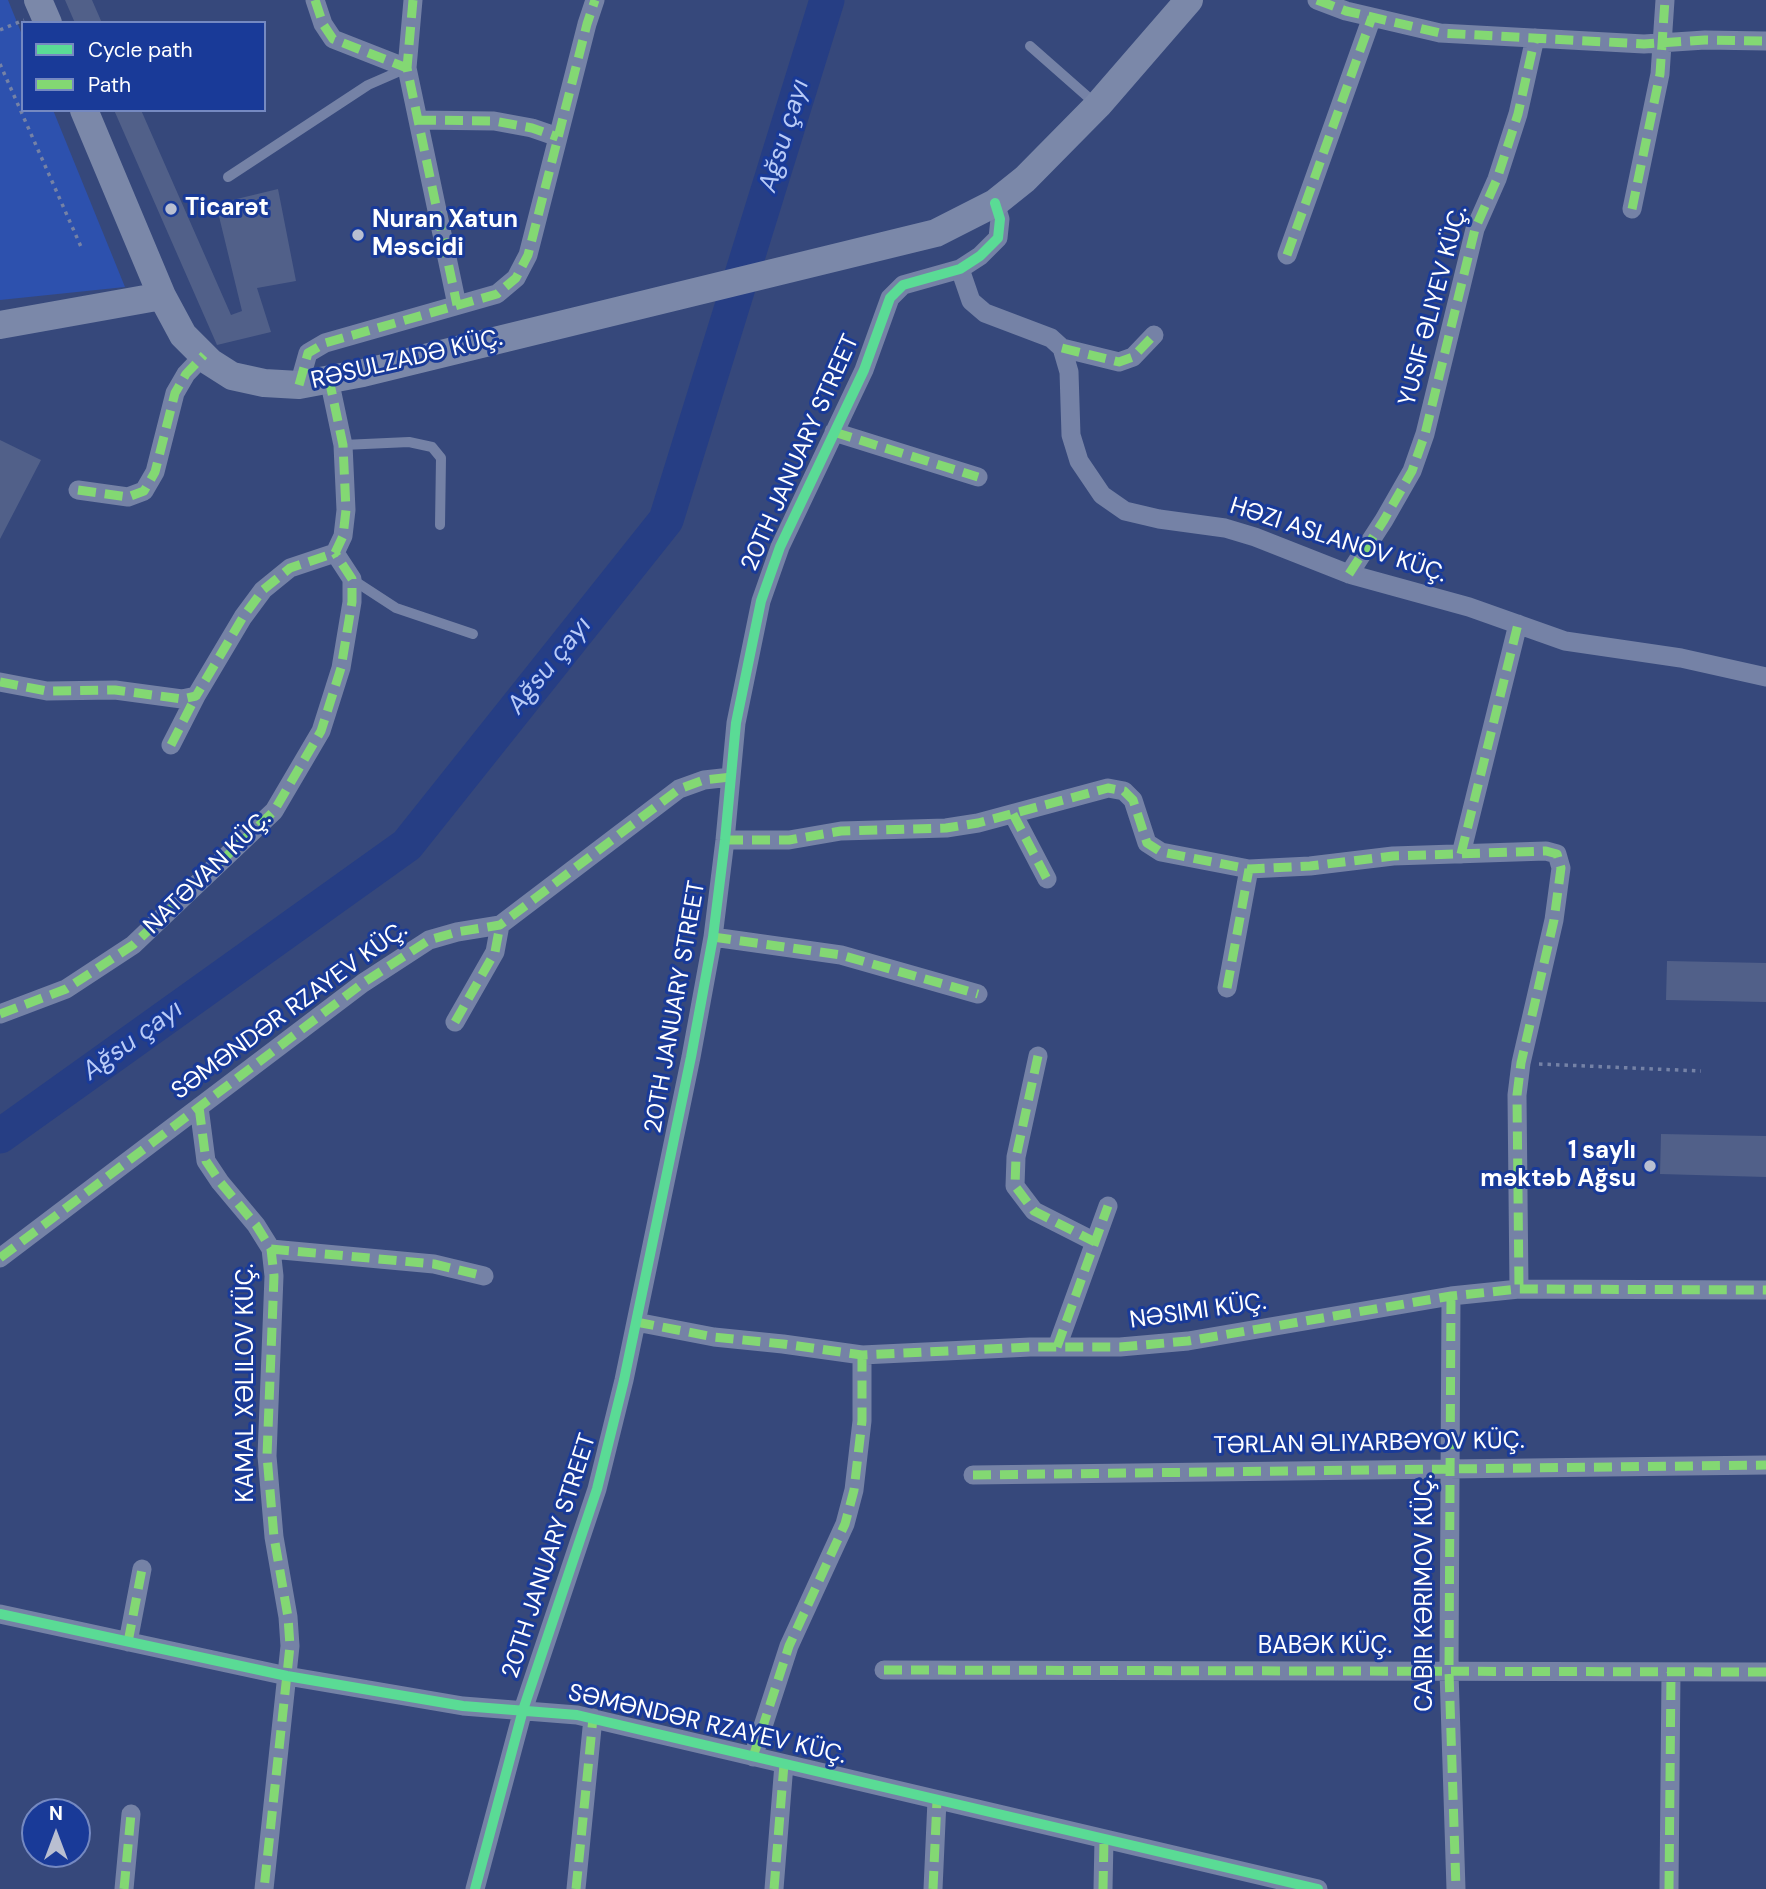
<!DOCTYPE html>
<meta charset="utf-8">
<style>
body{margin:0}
#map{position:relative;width:1766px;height:1889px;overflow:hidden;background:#36487b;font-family:"DM Sans",sans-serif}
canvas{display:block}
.legend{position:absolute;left:21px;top:21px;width:245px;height:91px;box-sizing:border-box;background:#193a98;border:2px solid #7589c1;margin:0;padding:9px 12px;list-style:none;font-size:21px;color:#fff}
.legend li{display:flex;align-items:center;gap:14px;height:35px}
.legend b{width:35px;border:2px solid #7589c1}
.north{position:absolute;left:21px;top:1798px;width:70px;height:70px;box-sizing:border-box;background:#193a98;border:2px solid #7589c1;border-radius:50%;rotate:0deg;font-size:19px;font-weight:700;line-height:28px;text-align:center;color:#fff}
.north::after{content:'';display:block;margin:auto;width:24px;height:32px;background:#b9bfd1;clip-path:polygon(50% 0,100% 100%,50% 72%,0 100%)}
</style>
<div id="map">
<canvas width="1766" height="1889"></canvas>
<ul class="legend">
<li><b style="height:9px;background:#5adb95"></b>Cycle path</li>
<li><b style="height:9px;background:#83d873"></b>Path</li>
</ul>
<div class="north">N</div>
</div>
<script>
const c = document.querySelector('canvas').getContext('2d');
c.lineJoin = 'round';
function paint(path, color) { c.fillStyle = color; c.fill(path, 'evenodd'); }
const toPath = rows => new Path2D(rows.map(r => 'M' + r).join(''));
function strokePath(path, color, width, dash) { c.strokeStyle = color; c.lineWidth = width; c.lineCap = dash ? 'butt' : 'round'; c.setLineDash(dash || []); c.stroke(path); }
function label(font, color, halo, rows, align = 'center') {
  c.font = font + ' "DM Sans",sans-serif'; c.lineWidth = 6; c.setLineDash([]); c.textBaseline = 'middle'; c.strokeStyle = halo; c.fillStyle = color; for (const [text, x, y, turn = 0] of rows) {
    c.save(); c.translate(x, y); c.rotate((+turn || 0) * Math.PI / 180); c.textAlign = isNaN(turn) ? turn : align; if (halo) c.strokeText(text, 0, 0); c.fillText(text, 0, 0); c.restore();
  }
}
paint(toPath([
 [0,0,8,0,23,37,23,110,53,110,125,287,0,300]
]), '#2d51ae');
strokePath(toPath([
 [0,1136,407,845,666,520,827,0]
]), '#263e84', 35);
paint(toPath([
 [65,0,92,0,102,23,75,23],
 [114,110,141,110,231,315,242,311,216,204,278,189,296,281,257,288,271,332,217,345],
 [0,440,41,460,0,539],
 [1667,961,1766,963,1766,1002,1666,1000],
 [1661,1134,1766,1136,1766,1177,1660,1174]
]), '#516089');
strokePath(toPath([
 [0,30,24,20],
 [0,64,82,249],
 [1539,1064,1701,1071]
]), '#7582a6', 3.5, [3.5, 5]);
strokePath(toPath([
 [1030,46,1097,105],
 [228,177,368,85,407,68],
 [343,445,409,442,432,447,441,458,440,525],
 [353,580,396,608,473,634]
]), '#7582a6', 10);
strokePath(toPath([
 [315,0,323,24,333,39,407,68],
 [413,0,407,68,457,305],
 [1317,0,1346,11,1440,33,1644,44,1705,40,1766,41],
 [418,120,494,121,532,128,558,137],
 [1632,209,1660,74,1665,0],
 [1287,255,1372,17],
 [960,269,971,301,985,313,1051,338,1062,348,1069,372,1071,435,1079,461,1102,495,1125,511,1159,519,1225,528,1255,537,1349,574,1469,607,1565,641,1681,658,1766,677],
 [1062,348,1119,362,1133,357,1154,335],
 [299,385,308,353,325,343,497,294,516,278,528,255,587,24,595,0],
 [834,432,978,477],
 [78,490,128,497,144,491,155,472,175,393,186,374,204,355],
 [1349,574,1384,520,1412,471,1425,434,1475,229,1497,179,1518,114,1535,38],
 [0,682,47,691,115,690,182,699,196,696,243,617,263,590,290,568,335,553,343,536,346,510,343,445,329,379],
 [171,745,196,696],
 [1013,814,1047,879],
 [725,840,789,840,841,831,946,828,978,823,1108,788,1124,791,1133,800,1147,843,1161,852,1249,869,1310,866,1393,856,1546,851,1557,854,1561,868,1554,920,1521,1063,1517,1095,1519,1289],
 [1461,854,1518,624],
 [713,937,841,955,978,994],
 [1227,988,1249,869],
 [0,1014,66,989,133,945,274,811,321,731,341,668,352,602,352,579,335,553],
 [455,1022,495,952,500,925],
 [1038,1056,1016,1157,1015,1186,1034,1211,1095,1242],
 [199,1107,206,1161,220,1182,256,1225,271,1249,274,1276,267,1456,274,1537,288,1617,290,1646,264,1889],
 [271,1249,434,1264,484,1276],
 [0,1258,363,983,429,940,457,932,500,925,679,789,704,780,731,777],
 [1451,1296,1449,1672,1456,1889],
 [636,1322,714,1337,783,1344,862,1355,1030,1347,1120,1347,1188,1341,1451,1296,1519,1289,1766,1290],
 [1057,1347,1108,1206],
 [973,1475,1766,1465],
 [0,1614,287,1676,463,1706,577,1715,1318,1889],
 [128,1642,142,1569],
 [884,1670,1766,1672],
 [753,1757,789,1646,845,1524,854,1490,862,1421,862,1355],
 [124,1889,131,1814],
 [475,1889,523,1710,597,1489,624,1380,691,1057,713,937,725,840,736,723,761,601,780,547,864,370,890,298,903,285,960,269,980,256,998,238,1000,219,995,203],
 [576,1889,593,1718],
 [774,1889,784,1764],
 [933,1889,937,1800],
 [1103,1889,1104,1839],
 [1669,1889,1671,1672]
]), '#7582a6', 19);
strokePath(toPath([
 [38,0,48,23],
 [84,110,162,296,183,335,210,362,232,376,264,383,299,385,363,373,936,233,995,203,1025,179,1098,105,1189,0],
 [0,325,162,296]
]), '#7b88a9', 28);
strokePath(toPath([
 [315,0,323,24,333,39,407,68],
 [413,0,407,68,457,305],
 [1317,0,1346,11,1440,33,1644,44,1705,40,1766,41],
 [418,120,494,121,532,128,558,137],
 [1632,209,1660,74,1665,0],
 [1287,255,1372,17],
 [1062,348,1119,362,1133,357,1154,335],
 [299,385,308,353,325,343,497,294,516,278,528,255,587,24,595,0],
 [834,432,978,477],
 [78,490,128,497,144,491,155,472,175,393,186,374,204,355],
 [1349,574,1384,520,1412,471,1425,434,1475,229,1497,179,1518,114,1535,38],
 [0,682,47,691,115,690,182,699,196,696,243,617,263,590,290,568,335,553,343,536,346,510,343,445,329,379],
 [171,745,196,696],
 [1013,814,1047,879],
 [725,840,789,840,841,831,946,828,978,823,1108,788,1124,791,1133,800,1147,843,1161,852,1249,869,1310,866,1393,856,1546,851,1557,854,1561,868,1554,920,1521,1063,1517,1095,1519,1289],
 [1461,854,1518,624],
 [713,937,841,955,978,994],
 [1227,988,1249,869],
 [0,1014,66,989,133,945,274,811,321,731,341,668,352,602,352,579,335,553],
 [455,1022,495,952,500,925],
 [1038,1056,1016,1157,1015,1186,1034,1211,1095,1242],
 [199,1107,206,1161,220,1182,256,1225,271,1249,274,1276,267,1456,274,1537,288,1617,290,1646,264,1889],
 [271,1249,434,1264,484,1276],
 [0,1258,363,983,429,940,457,932,500,925,679,789,704,780,731,777],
 [1451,1296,1449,1672,1456,1889],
 [636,1322,714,1337,783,1344,862,1355,1030,1347,1120,1347,1188,1341,1451,1296,1519,1289,1766,1290],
 [1057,1347,1108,1206],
 [973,1475,1766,1465],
 [128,1642,142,1569],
 [884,1670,1766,1672],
 [753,1757,789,1646,845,1524,854,1490,862,1421,862,1355],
 [124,1889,131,1814],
 [576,1889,593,1718],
 [774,1889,784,1764],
 [933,1889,937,1800],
 [1103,1889,1104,1839],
 [1669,1889,1671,1672]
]), '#83d873', 9, [18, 9]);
strokePath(toPath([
 [0,1614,287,1676,463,1706,577,1715,1318,1889],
 [475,1889,523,1710,597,1489,624,1380,691,1057,713,937,725,840,736,723,761,601,780,547,864,370,890,298,903,285,960,269,980,256,998,238,1000,219,995,203]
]), '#5adb95', 10);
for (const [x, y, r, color] of [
 [171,209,7,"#b9bfd1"],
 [358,235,7,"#b9bfd1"],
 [1650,1166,7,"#b9bfd1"]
]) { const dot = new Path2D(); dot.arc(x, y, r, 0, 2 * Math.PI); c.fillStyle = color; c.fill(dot); strokePath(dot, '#193a98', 2.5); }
label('bold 24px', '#fff', '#193a98', [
 ["Ticarət",185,209],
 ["Nuran Xatun",372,221],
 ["Məscidi",372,249],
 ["1 saylı",1636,1152,"right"],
 ["məktəb Ağsu",1636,1180,"right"]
], 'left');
label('24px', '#fff', '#193a98', [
 ["YUSIF ƏLIYEV KÜÇ.",1434,306,-75],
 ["RƏSULZADƏ KÜÇ.",407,360,-13],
 ["20TH JANUARY STREET",801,453,-66],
 ["HƏZI ASLANOV KÜÇ.",1338,541,18],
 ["NATƏVAN KÜÇ.",208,873,-44],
 ["20TH JANUARY STREET",676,1007,-80],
 ["SƏMƏNDƏR RZAYEV KÜÇ.",290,1011,-36],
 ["NƏSIMI KÜÇ.",1198,1312,-8],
 ["KAMAL XƏLILOV KÜÇ.",247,1383,-90],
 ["TƏRLAN ƏLIYARBƏYOV KÜÇ.",1369,1444,-1],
 ["20TH JANUARY STREET",550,1556,-72],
 ["CABIR KƏRIMOV KÜÇ.",1426,1593,-90],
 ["BABƏK KÜÇ.",1325,1647],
 ["SƏMƏNDƏR RZAYEV KÜÇ.",707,1725,13]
]);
label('italic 26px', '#b9cbf7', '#193a98', [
 ["Ağsu çayı",785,136,-73],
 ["Ağsu çayı",550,666,-51],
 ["Ağsu çayı",133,1041,-36]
]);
</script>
